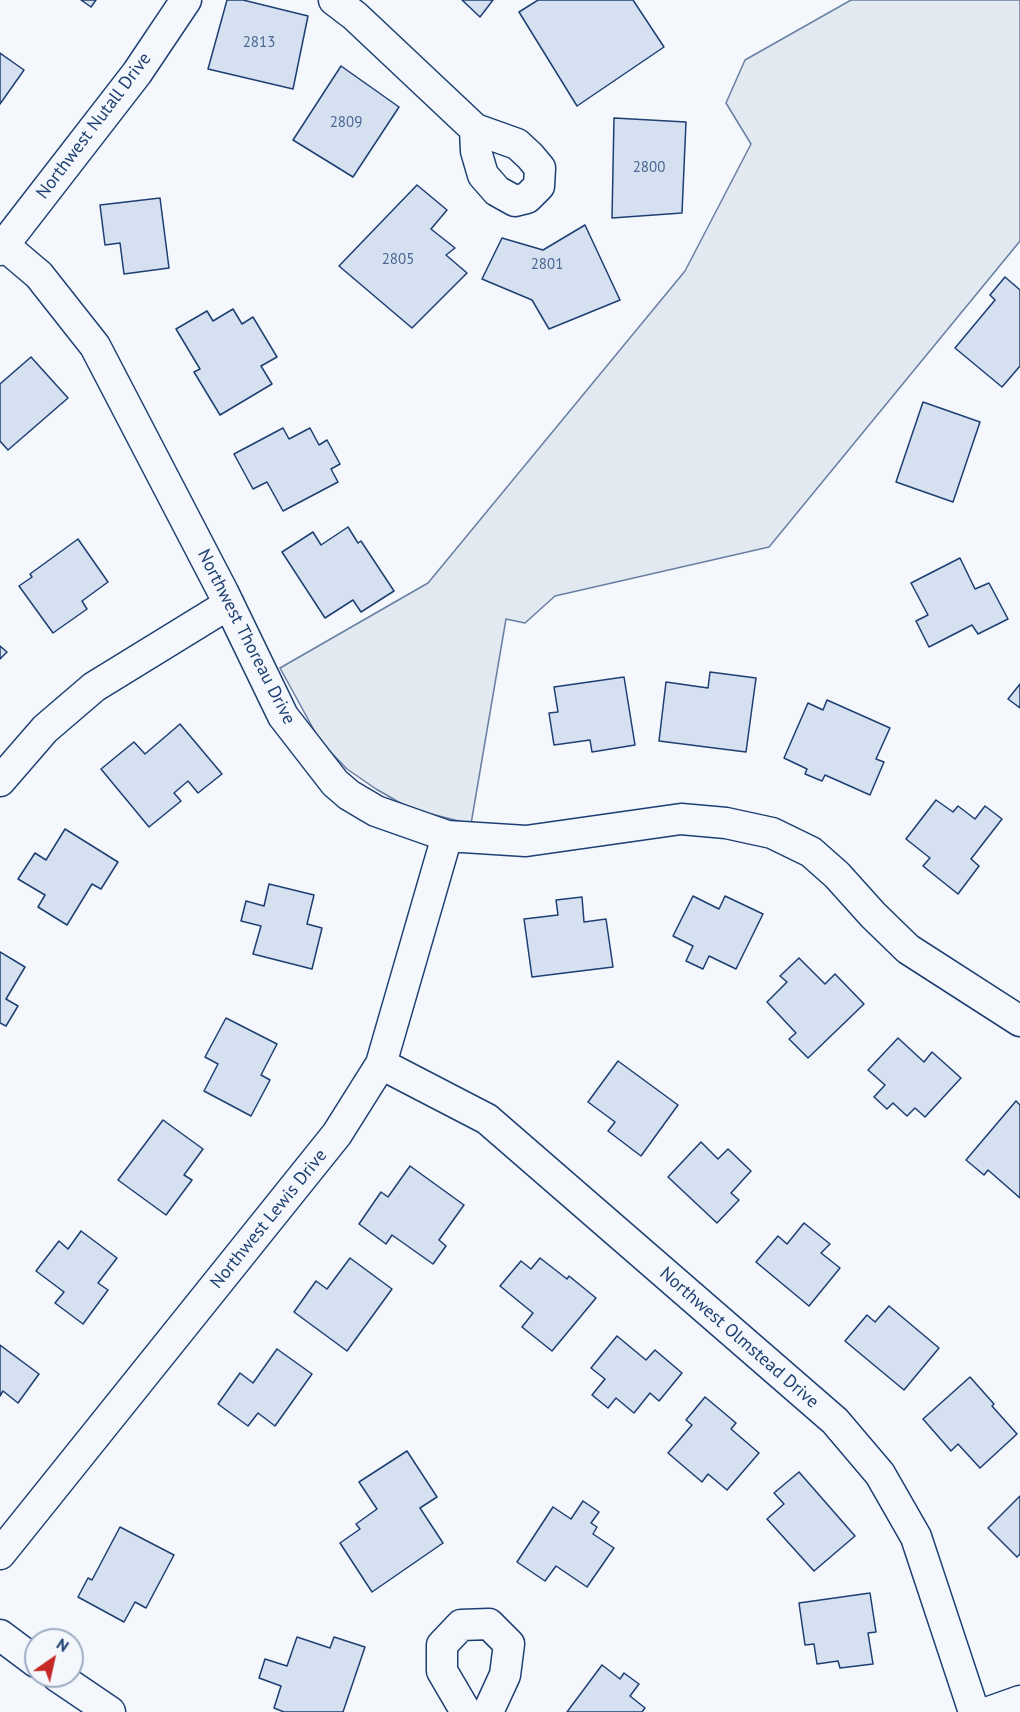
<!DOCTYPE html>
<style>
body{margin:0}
#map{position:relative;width:1020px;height:1712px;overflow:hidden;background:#f4f7fb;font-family:"PT Sans",sans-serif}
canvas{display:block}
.north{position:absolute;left:24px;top:1628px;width:60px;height:60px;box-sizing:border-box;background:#f4f7fb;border:2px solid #9eadc5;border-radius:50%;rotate:34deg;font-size:16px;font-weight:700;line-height:24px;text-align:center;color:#1d3f73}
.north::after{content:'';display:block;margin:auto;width:21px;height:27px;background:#c62828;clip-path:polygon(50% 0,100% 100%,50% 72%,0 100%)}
</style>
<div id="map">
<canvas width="1020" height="1712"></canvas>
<div class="north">N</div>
</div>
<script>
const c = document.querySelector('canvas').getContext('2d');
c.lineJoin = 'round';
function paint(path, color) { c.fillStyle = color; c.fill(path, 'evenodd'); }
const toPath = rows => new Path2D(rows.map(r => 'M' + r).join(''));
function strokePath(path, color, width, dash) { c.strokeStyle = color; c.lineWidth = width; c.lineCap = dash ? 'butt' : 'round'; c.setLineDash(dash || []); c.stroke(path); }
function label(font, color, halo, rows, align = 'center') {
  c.font = font + ' "PT Sans",sans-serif'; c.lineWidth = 4.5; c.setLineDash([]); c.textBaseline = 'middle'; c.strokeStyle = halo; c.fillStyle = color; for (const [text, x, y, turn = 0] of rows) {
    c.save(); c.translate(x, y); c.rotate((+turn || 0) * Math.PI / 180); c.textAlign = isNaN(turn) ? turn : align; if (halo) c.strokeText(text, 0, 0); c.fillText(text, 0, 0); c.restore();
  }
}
const green = toPath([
 [851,0,1020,0,1020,241,769,547,555,596,525,623,506,619,471,824,411,809,376,789,347,769,320,741,280,668,428,583,685,271,751,144,726,103,745,60,851,0]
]);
paint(green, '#e3e9f0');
strokePath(green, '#687fa3', 1.5);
const building = toPath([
 [81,0,96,0,91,7,81,0],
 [227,0,243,0,308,16,293,89,208,69,227,0],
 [462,0,493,0,480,17,462,0],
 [538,0,633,0,664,47,577,106,519,12,538,0],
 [0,53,24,70,0,104,0,53],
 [341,66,399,107,353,177,293,140,341,66],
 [614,118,686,122,682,213,612,218,614,118],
 [417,185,447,210,431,229,455,248,446,255,467,273,412,328,339,266,417,185],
 [160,198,169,268,124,274,120,243,105,245,100,205,160,198],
 [585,225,620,300,549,329,532,300,482,279,502,238,543,250,585,225],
 [1005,277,1020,290,1020,366,1002,387,955,348,995,300,990,295,1005,277],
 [233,309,242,324,253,317,277,357,261,366,272,384,220,415,194,372,200,369,176,329,207,311,213,321,233,309],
 [31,357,68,398,8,450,0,441,0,384,31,357],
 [923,402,980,422,953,502,896,482,923,402],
 [283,428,289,439,310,428,319,445,327,440,340,464,331,469,338,482,283,511,267,482,253,489,234,454,283,428],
 [348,527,358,543,361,541,394,591,361,612,353,600,325,618,282,552,313,532,321,545,348,527],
 [78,539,108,582,82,601,87,609,53,633,19,586,32,577,30,574,78,539],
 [960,558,975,589,989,583,1008,619,978,634,972,625,929,647,916,621,928,615,911,583,960,558],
 [0,646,7,652,0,659,0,646],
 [710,672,756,678,746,752,659,741,666,682,708,688,710,672],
 [624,677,635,745,592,752,590,740,554,745,549,713,558,712,554,687,624,677],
 [1020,684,1020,708,1008,699,1020,684],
 [827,700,890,728,876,759,884,762,870,795,825,775,822,781,805,774,807,769,784,758,808,703,823,710,827,700],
 [180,724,222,774,198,793,188,781,174,793,181,801,149,827,101,769,134,742,145,754,180,724],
 [936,800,953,812,958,806,975,819,985,806,1002,819,971,859,979,866,958,894,923,866,930,858,906,839,936,800],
 [65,829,118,862,101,889,92,884,67,925,38,907,45,895,18,879,35,853,46,860,65,829],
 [269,884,314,895,307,924,322,928,312,969,253,954,261,926,241,921,246,901,264,906,269,884],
 [693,896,719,909,725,896,763,914,736,969,709,956,703,969,686,961,693,946,673,936,693,896],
 [582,897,584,922,606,919,613,967,532,977,524,919,558,915,556,900,582,897],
 [0,952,25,967,6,999,18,1006,6,1026,0,1023,0,952],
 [799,958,825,984,835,974,864,1004,808,1058,789,1039,796,1033,767,1002,787,982,780,976,799,958],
 [226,1018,277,1044,261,1075,270,1080,251,1116,204,1091,218,1064,205,1057,226,1018],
 [898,1038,924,1062,932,1052,961,1078,925,1117,915,1108,907,1116,893,1103,887,1109,874,1097,885,1085,868,1070,898,1038],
 [618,1061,678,1105,641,1156,608,1131,615,1122,588,1102,618,1061],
 [1016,1101,1020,1105,1020,1198,988,1170,984,1175,966,1160,1016,1101],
 [163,1120,203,1149,184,1175,192,1180,166,1215,118,1180,163,1120],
 [701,1142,718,1159,728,1149,751,1171,731,1193,739,1200,717,1223,668,1177,701,1142],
 [410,1166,464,1205,439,1240,446,1246,433,1264,392,1235,386,1244,359,1224,381,1192,388,1197,410,1166],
 [804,1223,830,1244,821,1253,840,1268,809,1306,756,1262,778,1236,787,1244,804,1223],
 [81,1231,117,1258,98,1283,108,1290,83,1324,55,1303,64,1292,36,1271,59,1241,68,1249,81,1231],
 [350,1258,392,1289,347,1351,294,1312,316,1281,327,1289,350,1258],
 [540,1258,567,1279,569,1276,596,1298,552,1351,522,1327,533,1313,500,1286,521,1261,531,1269,540,1258],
 [889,1306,939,1348,904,1390,845,1341,867,1315,875,1322,889,1306],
 [617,1336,646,1360,655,1350,682,1373,659,1401,650,1393,634,1413,616,1398,608,1408,592,1395,605,1379,591,1368,617,1336],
 [0,1345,39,1374,18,1403,3,1391,0,1396,0,1345],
 [277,1349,312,1374,275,1426,258,1413,248,1426,218,1404,240,1373,253,1383,277,1349],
 [970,1377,994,1404,992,1406,1017,1434,980,1468,958,1444,951,1451,923,1419,970,1377],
 [705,1397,736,1423,731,1429,759,1453,727,1490,708,1474,702,1482,668,1453,692,1425,686,1420,705,1397],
 [407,1451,437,1497,420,1508,443,1543,372,1592,340,1543,360,1529,356,1524,377,1509,359,1482,407,1451],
 [799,1472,855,1536,814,1571,767,1519,784,1504,774,1493,799,1472],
 [1020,1496,1020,1554,1017,1557,988,1528,1020,1496],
 [583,1501,599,1512,591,1523,597,1527,593,1534,614,1548,587,1587,556,1566,545,1581,517,1562,553,1507,571,1519,583,1501],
 [120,1527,174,1555,146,1608,135,1602,124,1622,78,1597,88,1578,92,1580,120,1527],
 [870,1593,876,1632,868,1633,873,1664,840,1668,838,1661,817,1664,814,1644,805,1645,799,1603,870,1593],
 [297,1637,330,1648,334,1637,365,1647,343,1712,284,1712,274,1708,281,1686,259,1678,265,1659,287,1666,297,1637],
 [602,1665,620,1679,624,1673,639,1684,630,1696,645,1708,642,1712,567,1712,602,1665]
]);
paint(building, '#d5e0f0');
strokePath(building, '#1d3f73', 1.5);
const minor = toPath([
 [334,0,355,16,475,129],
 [475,129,517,144,530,156,540,168,539,186,527,198,515,201,497,191,483,175,476,151,475,129],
 [0,242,39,275,95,346,223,592,283,716,335,783,349,795,376,811,447,836,526,841,681,819,726,823,772,833,811,852,837,875,873,915,908,949,1020,1021],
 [0,250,137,73,186,0],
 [0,781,45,729,94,687,229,604],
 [381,1064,487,1119,835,1421,880,1474,916,1537,974,1712],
 [0,1554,337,1134,381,1064,447,836],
 [0,1635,36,1662],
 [57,1676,110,1712],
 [466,1712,442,1671,442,1645,461,1625,489,1624,509,1644,505,1675,488,1712],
 [989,1712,1020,1701]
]);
strokePath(minor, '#1d3f73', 33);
strokePath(minor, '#f4f7fb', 30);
label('15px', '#4b6792', null, [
 ["2813",259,43],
 ["2809",346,123],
 ["2800",649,168],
 ["2805",398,260],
 ["2801",547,265]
]);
label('18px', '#1d3f73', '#f4f7fb', [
 ["Northwest Nutall Drive",94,126,-53],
 ["Northwest Thoreau Drive",246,637,63],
 ["Northwest Lewis Drive",269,1219,-51],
 ["Northwest Olmstead Drive",739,1338,41]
]);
</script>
